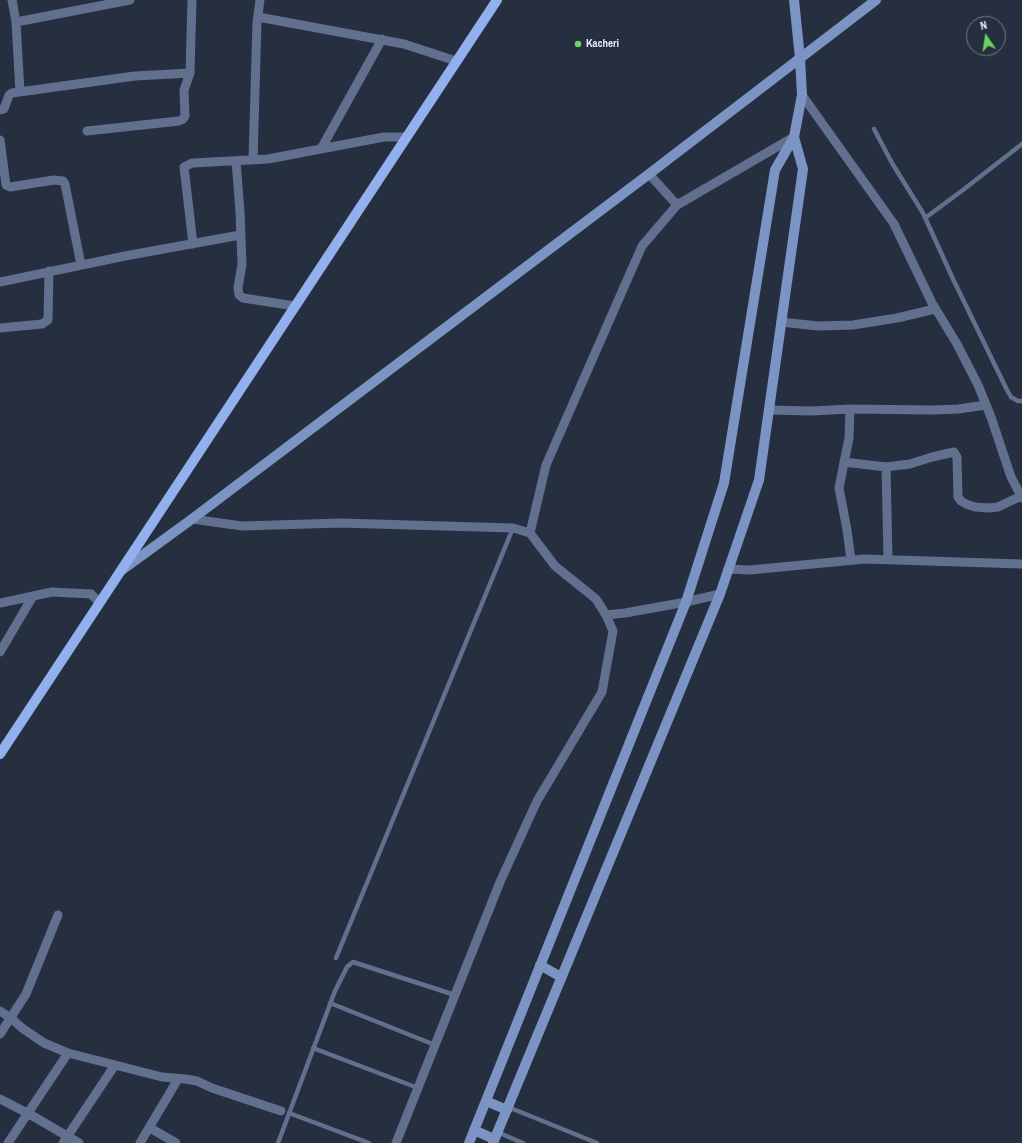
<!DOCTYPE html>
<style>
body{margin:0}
#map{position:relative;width:1022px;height:1143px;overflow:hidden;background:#262f40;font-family:"Archivo Narrow",sans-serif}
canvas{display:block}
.north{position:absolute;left:966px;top:16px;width:40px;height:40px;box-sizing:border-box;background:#262f40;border:1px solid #727a89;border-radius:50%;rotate:347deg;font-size:11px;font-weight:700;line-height:16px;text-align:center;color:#e4eaf6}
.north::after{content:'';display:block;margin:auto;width:14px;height:18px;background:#6ed360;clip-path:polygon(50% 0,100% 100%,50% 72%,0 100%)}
</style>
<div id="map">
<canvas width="1022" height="1143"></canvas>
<div class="north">N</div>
</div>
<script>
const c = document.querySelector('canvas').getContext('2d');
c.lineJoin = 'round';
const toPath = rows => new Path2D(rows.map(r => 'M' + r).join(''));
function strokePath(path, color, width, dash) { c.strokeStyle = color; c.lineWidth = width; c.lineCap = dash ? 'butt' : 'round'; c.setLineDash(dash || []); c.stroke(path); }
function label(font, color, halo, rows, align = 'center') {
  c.font = font + ' "Archivo Narrow",sans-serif'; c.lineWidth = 4; c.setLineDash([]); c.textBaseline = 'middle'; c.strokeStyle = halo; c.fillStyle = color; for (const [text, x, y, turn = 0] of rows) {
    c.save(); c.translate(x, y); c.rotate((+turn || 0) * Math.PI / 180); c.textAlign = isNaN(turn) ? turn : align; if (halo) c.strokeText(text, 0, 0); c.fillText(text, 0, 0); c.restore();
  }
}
strokePath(toPath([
 [874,129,892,163,923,213,953,279,1007,390,1011,397,1018,401,1022,401],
 [925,218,963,190,1022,144],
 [336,958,513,528],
 [330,1003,435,1045],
 [313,1048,418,1088],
 [508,1107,597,1143],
 [289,1113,369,1143],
 [497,1132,523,1143],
 [278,1143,335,991,347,967,353,962,455,995]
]), '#61708e', 4.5);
strokePath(toPath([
 [12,0,16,22,20,92],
 [258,17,404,44,456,61],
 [16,22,130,0],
 [802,95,894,224,932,303,957,344,978,385,991,417,1011,477,1022,498],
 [0,110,4,109,9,95,12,93,135,76,190,73],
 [87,131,179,121,183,119,185,116,184,90,190,73,192,0],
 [0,140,6,185,10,187,54,180,63,181,65,184,81,265],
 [321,149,382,39],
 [253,160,257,22,260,0],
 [236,161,240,212,242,264,238,288,239,295,243,298,295,306],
 [649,174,677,205],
 [193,244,184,167,192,163,268,159,384,137,406,137],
 [0,282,125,256,240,235],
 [781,322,818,326,853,325,897,318,935,309],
 [0,328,42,324,48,320,49,271],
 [850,409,849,438,839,488,847,530,851,560],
 [769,410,812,411,850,409,934,410,958,409,986,405],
 [844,462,886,467,910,464,932,457,954,452,957,457,958,497,961,501,966,504,975,507,989,508,998,507,1021,496],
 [886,467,888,559],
 [192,519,242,526,341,523,513,528,530,533,555,566,596,599,606,615,613,631,602,692,537,801,500,882,396,1143],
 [530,533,546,465,642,246,677,205,794,137],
 [728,569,750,570,865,559,1022,564],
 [0,603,52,592,91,594,100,603],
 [606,615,625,613,686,602,720,594],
 [0,652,33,596],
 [0,1011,11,1018,22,1028,44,1043,68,1053,162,1077,185,1079,197,1081,212,1088,281,1111],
 [0,1034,26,994,58,915],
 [0,1099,31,1115,79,1143],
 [150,1128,176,1143],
 [8,1143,68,1053],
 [63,1143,115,1065],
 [140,1143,178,1079]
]), '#61708e', 9);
strokePath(toPath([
 [122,570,192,519,649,174,876,0],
 [540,965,561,977],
 [486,1101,507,1110],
 [474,1130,494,1139],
 [469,1143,686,602,724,483,775,170,794,137,802,95,800,58,794,0],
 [493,1143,720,594,759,480,803,169,794,137]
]), '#7c94c3', 10);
strokePath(toPath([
 [0,754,497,0]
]), '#91b0ed', 10);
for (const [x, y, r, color] of [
 [578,44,4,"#6ed360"]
]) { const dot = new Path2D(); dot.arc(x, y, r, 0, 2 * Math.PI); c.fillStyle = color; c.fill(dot); strokePath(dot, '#262f40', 1.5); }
label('bold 11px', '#e4eaf6', '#262f40', [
 ["Kacheri",586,44]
], 'left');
</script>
